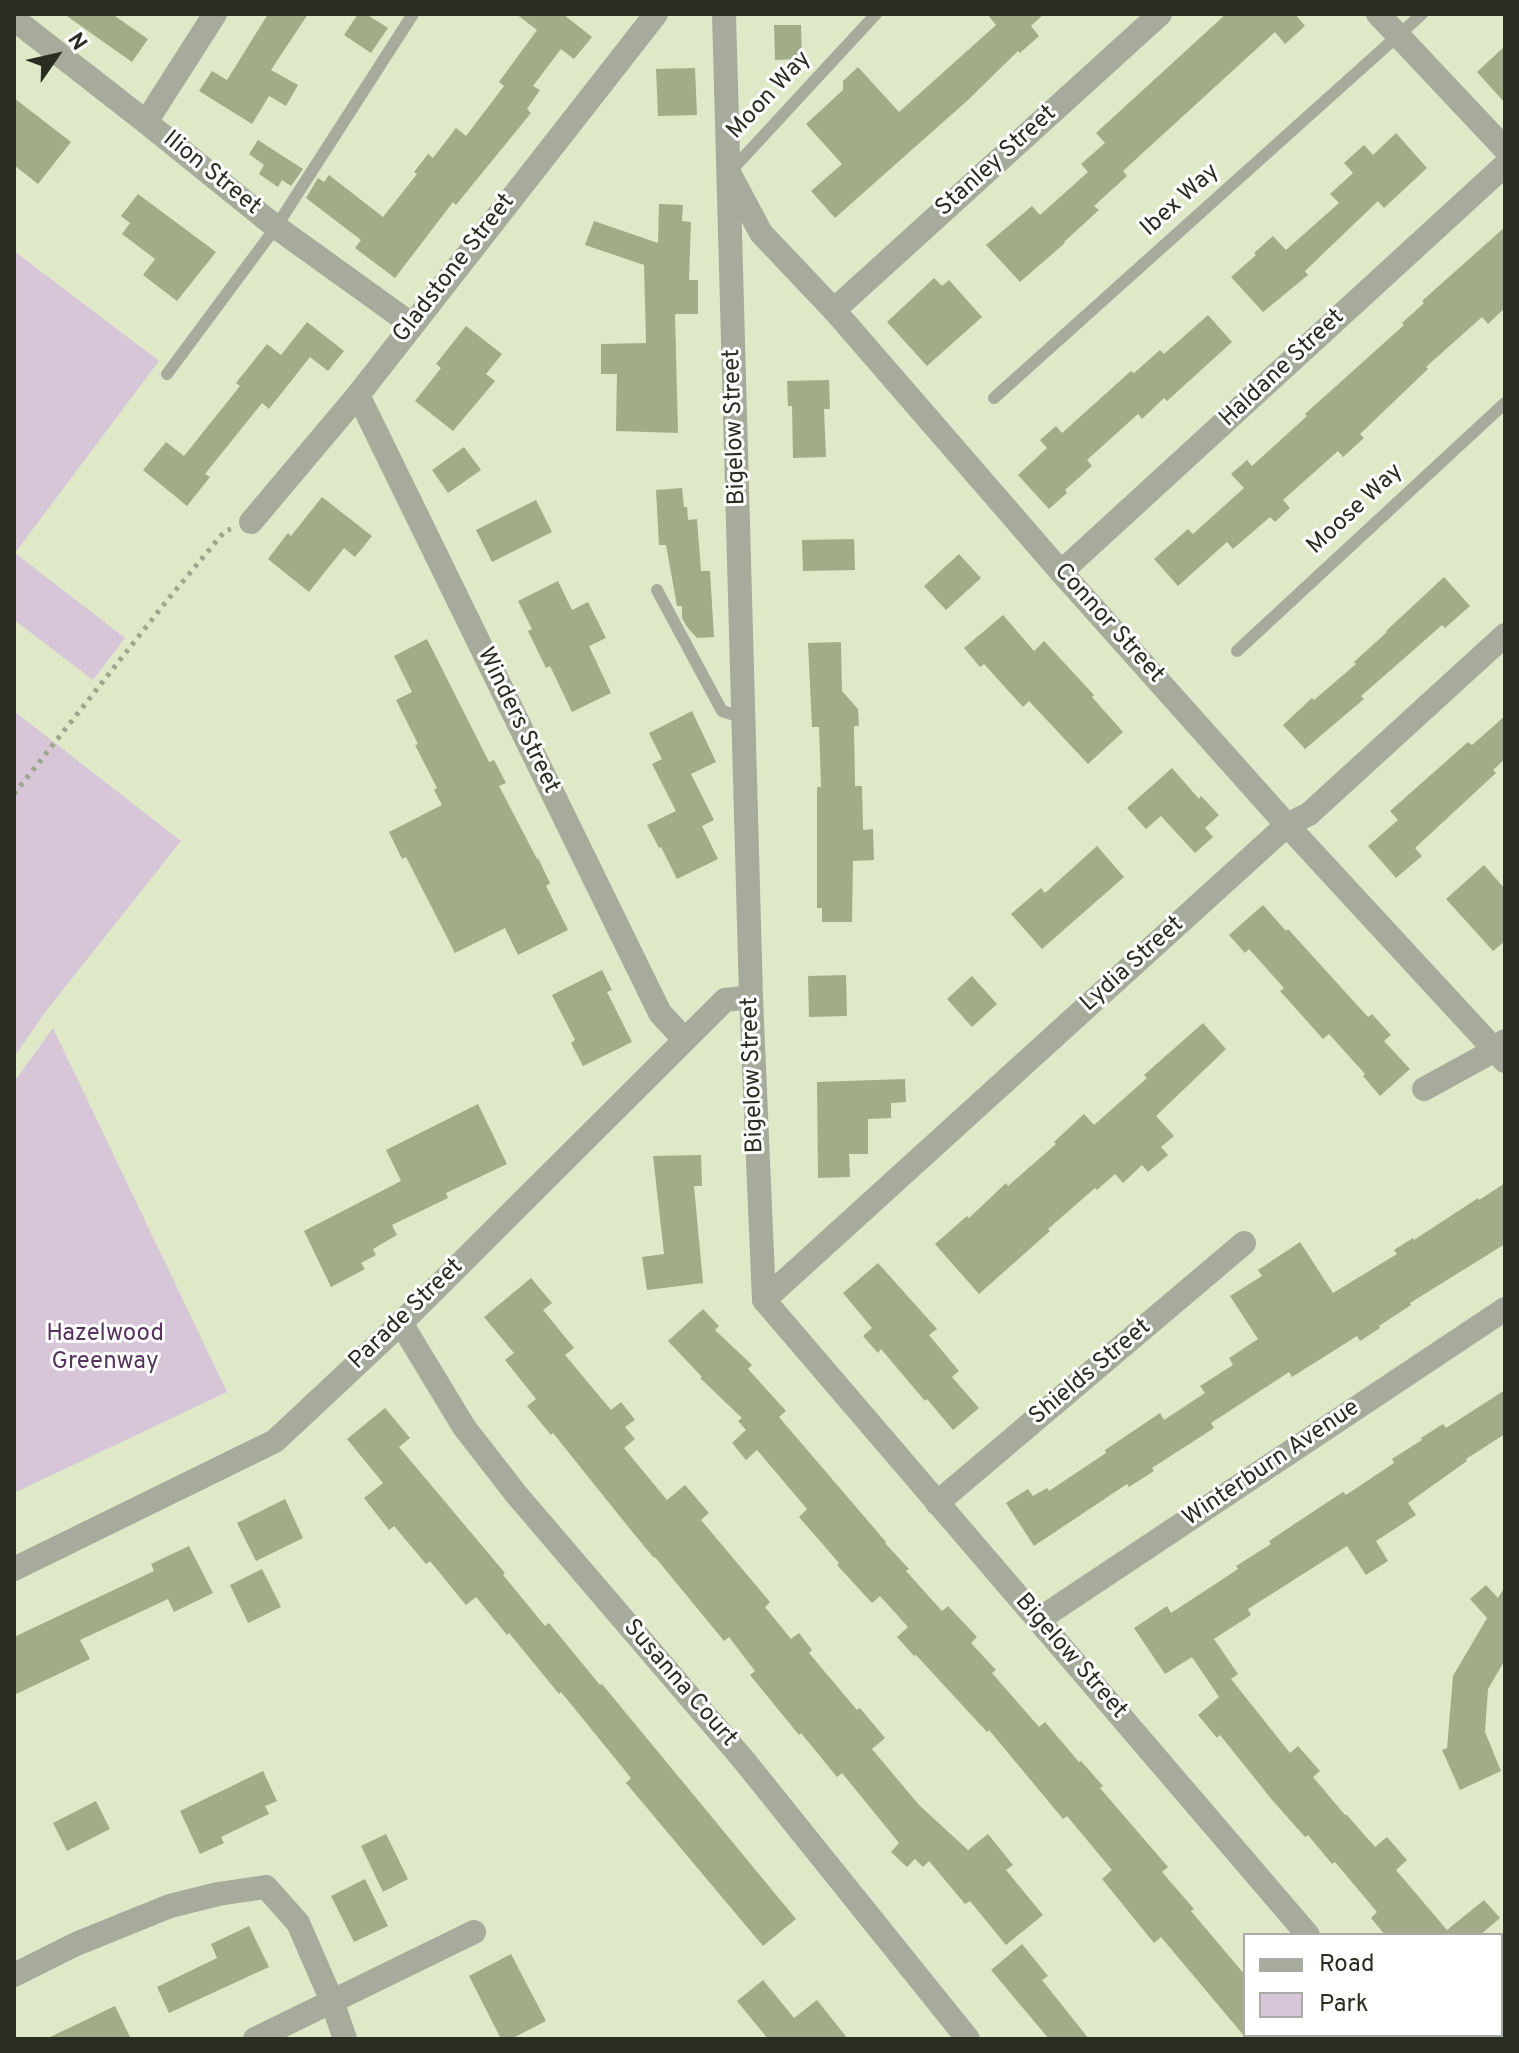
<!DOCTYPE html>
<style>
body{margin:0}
#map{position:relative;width:1519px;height:2053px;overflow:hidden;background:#dfe9c8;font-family:Overpass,sans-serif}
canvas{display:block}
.frame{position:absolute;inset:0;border:16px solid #2a2d21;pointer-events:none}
.legend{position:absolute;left:1243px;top:1933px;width:260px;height:104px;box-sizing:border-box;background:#fff;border:2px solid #aaaba6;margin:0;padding:10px 14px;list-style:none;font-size:24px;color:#2a2d21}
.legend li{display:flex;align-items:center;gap:16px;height:40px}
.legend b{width:40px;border:2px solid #aaaba6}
.north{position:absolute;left:16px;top:16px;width:80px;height:80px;-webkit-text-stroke:6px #fff;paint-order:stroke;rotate:56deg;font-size:22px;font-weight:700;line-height:32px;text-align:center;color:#2a2d21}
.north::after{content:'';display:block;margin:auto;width:28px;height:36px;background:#2a2d21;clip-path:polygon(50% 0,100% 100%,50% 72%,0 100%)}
</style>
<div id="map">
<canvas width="1519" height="2053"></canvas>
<div class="frame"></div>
<ul class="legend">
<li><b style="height:10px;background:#a6ab9c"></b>Road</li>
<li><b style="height:22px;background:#d6c6d8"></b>Park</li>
</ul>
<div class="north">N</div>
</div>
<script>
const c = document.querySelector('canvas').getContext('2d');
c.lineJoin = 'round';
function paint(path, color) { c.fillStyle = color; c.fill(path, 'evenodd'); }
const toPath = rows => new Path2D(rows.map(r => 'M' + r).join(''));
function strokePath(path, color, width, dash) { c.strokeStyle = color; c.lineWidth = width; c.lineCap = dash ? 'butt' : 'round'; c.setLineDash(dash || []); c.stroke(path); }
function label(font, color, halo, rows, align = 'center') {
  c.font = font + ' Overpass,sans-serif'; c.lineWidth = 6; c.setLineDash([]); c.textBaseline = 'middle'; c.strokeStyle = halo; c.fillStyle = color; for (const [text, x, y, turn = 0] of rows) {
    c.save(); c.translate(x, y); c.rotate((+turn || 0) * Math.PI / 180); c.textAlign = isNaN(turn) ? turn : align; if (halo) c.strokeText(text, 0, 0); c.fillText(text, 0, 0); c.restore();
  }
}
paint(toPath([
 [14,251,159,361,15,553,125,638,93,680,14,620],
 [14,711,181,841,46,1011,14,1057],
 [53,1028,227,1392,14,1493,14,1082]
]), '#d6c6d8');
paint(toPath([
 [64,14,112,14,148,39,132,62],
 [268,14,308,14,271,70,298,85,286,106,269,96,252,124,199,91,212,71,227,80],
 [358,14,366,14,388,28,371,53,344,35],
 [516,14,563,14,592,37,574,59,561,49,533,86,540,90,527,109,531,113,456,205,453,202,395,278,355,248,361,240,306,198,318,178,324,182,329,175,383,217,417,174,414,172,428,154,433,158,456,128,466,136,504,86,499,82,537,30],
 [987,14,1044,14,1031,26,1039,36,1020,53,1018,51,968,100,835,218,811,191,842,164,806,124,843,90,843,81,858,67,899,112,996,25],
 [1226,14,1295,14,1305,26,1285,44,1275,32,1123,171,1127,176,1094,206,1099,210,1064,242,1065,243,1020,282,986,245,1032,206,1040,215,1088,172,1081,164,1105,143,1096,133],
 [774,25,801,25,802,59,775,60],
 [1505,46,1505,103,1477,72],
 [695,68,697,115,658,116,656,69],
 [14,98,71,142,38,184,14,165],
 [1396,133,1427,168,1384,208,1378,201,1305,271,1308,275,1263,312,1231,277,1256,255,1254,253,1273,236,1286,250,1339,203,1330,194,1353,173,1344,163,1364,145,1373,155],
 [258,140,303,169,291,186,282,180,278,187,259,174,264,165,249,154],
 [138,194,216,252,177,301,143,275,155,259,122,234,130,223,121,216],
 [659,204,683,205,682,221,691,222,689,280,698,280,698,314,675,314,678,433,616,431,617,374,601,374,601,344,646,343,644,265,585,245,594,221,658,243],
 [1505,227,1505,308,1488,324,1482,317,1426,367,1428,369,1360,434,1364,438,1343,457,1338,451,1283,500,1290,508,1275,522,1270,517,1233,549,1227,542,1178,586,1154,559,1188,529,1193,534,1244,488,1231,474,1247,460,1252,466,1307,416,1305,414,1404,325,1402,323,1424,303,1422,301],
 [934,278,942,286,949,280,982,317,927,366,887,322],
 [1208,315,1232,342,1167,401,1164,398,1142,419,1138,414,1087,460,1092,466,1065,490,1067,493,1049,509,1018,475,1047,448,1040,440,1056,426,1062,433,1131,371,1134,373,1160,350,1164,354],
 [307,322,344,351,328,371,310,357,269,409,262,403,205,474,210,477,187,506,143,470,166,442,184,456,240,386,236,383,267,344,281,355],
 [466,326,502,354,486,374,495,381,453,431,415,401,441,368,436,364],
 [829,380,830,409,824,409,826,457,793,458,792,406,788,406,787,381],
 [464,447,481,470,448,493,432,470],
 [682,488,684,507,687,507,688,520,697,519,701,571,710,571,714,637,697,638,687,627,682,618,682,606,677,606,666,545,659,545,656,490],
 [322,497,372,536,355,557,344,548,309,592,268,559,288,533,291,536],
 [536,500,552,532,492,562,476,530],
 [854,539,855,570,803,571,802,540],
 [959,554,981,578,946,610,924,586],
 [1444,577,1470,606,1445,628,1442,625,1408,655,1361,696,1364,699,1305,749,1283,725,1312,698,1314,700,1356,664,1354,662,1387,632,1386,631],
 [558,581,572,610,588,602,606,638,589,646,611,693,572,712,550,666,546,668,528,631,532,629,518,601],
 [1003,615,1034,651,1044,641,1094,695,1092,697,1123,732,1088,764,1029,701,1023,707,984,664,980,667,964,648],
 [427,639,489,762,494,760,506,783,499,786,537,859,538,858,550,883,546,886,568,930,518,955,505,928,455,953,406,857,402,859,389,832,442,805,434,790,437,788,415,745,418,744,396,700,412,692,394,656],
 [841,642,842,691,858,709,859,726,854,726,855,786,862,786,863,830,873,829,874,860,853,861,852,922,822,922,822,908,817,908,817,787,821,787,819,727,812,727,808,643],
 [692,711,716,762,691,774,714,820,702,826,718,859,677,879,661,847,659,848,647,825,676,811,652,764,662,759,649,733],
 [1505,716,1505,759,1493,770,1496,773,1415,848,1422,856,1396,878,1368,846,1398,820,1390,811,1468,742,1472,745],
 [1172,768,1199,799,1201,796,1219,815,1205,828,1213,837,1195,853,1161,816,1146,829,1127,808],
 [1097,846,1124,877,1042,949,1011,914,1041,888,1045,893],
 [1484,865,1505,889,1505,941,1493,951,1446,899],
 [1263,905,1286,931,1288,929,1368,1017,1372,1014,1391,1035,1384,1041,1410,1069,1380,1096,1363,1076,1365,1074,1329,1034,1323,1039,1280,991,1284,988,1249,949,1245,953,1229,935],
 [602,970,612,990,607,992,632,1042,583,1066,571,1043,575,1040,552,995],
 [846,975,847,1016,809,1017,808,976],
 [972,976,997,1004,972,1027,947,999],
 [1203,1023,1226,1049,1156,1116,1174,1136,1161,1147,1168,1155,1148,1172,1142,1165,1123,1183,1115,1174,1097,1190,1095,1188,1048,1229,1050,1231,979,1294,935,1244,967,1216,969,1218,1006,1183,1008,1186,1056,1144,1054,1142,1084,1114,1094,1125,1147,1078,1144,1075],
 [905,1079,906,1102,891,1103,891,1118,868,1119,868,1154,849,1154,850,1177,818,1178,817,1082],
 [478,1104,507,1164,446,1193,448,1198,392,1225,397,1235,373,1249,376,1255,361,1263,365,1269,331,1287,304,1231,401,1181,386,1150],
 [701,1155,702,1186,694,1186,703,1283,647,1290,642,1257,664,1254,653,1156],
 [1505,1183,1505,1244,1410,1303,1411,1305,1379,1326,1380,1328,1360,1341,1357,1336,1292,1377,1289,1372,1211,1423,1214,1428,1152,1468,1154,1471,1129,1487,1127,1484,1034,1546,1006,1503,1028,1489,1033,1496,1047,1488,1049,1491,1106,1453,1105,1450,1160,1413,1164,1420,1205,1393,1200,1386,1233,1365,1229,1358,1258,1339,1230,1296,1262,1276,1258,1270,1300,1242,1333,1293,1397,1254,1394,1250,1413,1238,1414,1240,1478,1198,1479,1200],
 [878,1263,937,1329,929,1335,959,1371,952,1377,979,1408,953,1430,927,1399,925,1401,881,1349,878,1353,863,1336,872,1328,843,1293],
 [531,1278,552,1303,543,1310,574,1348,565,1355,611,1410,621,1402,635,1420,625,1427,635,1439,624,1448,667,1500,685,1485,709,1513,701,1520,770,1602,765,1607,791,1639,799,1633,812,1650,809,1653,857,1710,860,1708,885,1738,872,1749,919,1805,968,1850,988,1834,1013,1865,1006,1870,1043,1915,1006,1945,970,1901,965,1904,929,1861,923,1867,915,1859,907,1867,891,1852,899,1843,842,1773,837,1777,801,1733,799,1735,750,1675,755,1671,729,1637,724,1641,655,1557,654,1558,630,1529,553,1433,551,1435,527,1406,536,1399,505,1360,514,1353,484,1317],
 [703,1309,719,1326,715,1330,752,1365,748,1369,786,1411,779,1417,886,1542,885,1543,909,1569,906,1571,942,1611,948,1606,977,1637,971,1643,996,1670,992,1673,1039,1727,1045,1722,1079,1762,1081,1761,1103,1786,1100,1788,1168,1867,1162,1872,1194,1909,1191,1911,1245,1975,1245,2037,1161,1937,1154,1943,1111,1890,1102,1879,1112,1870,1067,1816,1063,1819,989,1730,987,1732,916,1655,914,1656,897,1637,908,1627,880,1596,872,1603,837,1565,839,1563,799,1517,807,1509,757,1450,746,1460,732,1443,746,1430,738,1421,742,1418,700,1378,702,1377,668,1341],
 [1505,1390,1505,1434,1466,1459,1467,1461,1408,1503,1416,1515,1376,1541,1388,1561,1366,1575,1347,1546,1248,1609,1251,1615,1214,1639,1238,1674,1231,1679,1290,1753,1298,1746,1320,1771,1313,1777,1345,1815,1346,1814,1375,1847,1387,1837,1407,1860,1396,1870,1447,1930,1484,1900,1500,1918,1480,1935,1385,1935,1371,1918,1377,1912,1335,1862,1332,1864,1308,1835,1305,1837,1273,1801,1220,1735,1217,1738,1198,1715,1219,1697,1192,1657,1165,1674,1134,1628,1167,1606,1171,1613,1238,1569,1236,1566,1271,1544,1269,1541,1305,1517,1343,1492,1346,1495,1394,1463,1392,1459,1422,1440,1421,1438,1443,1424,1446,1428],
 [385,1408,410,1438,399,1447,505,1573,503,1575,545,1626,549,1623,600,1685,602,1684,796,1919,763,1946,626,1783,631,1778,561,1692,559,1694,509,1633,507,1635,476,1597,466,1605,430,1561,426,1564,394,1526,389,1530,364,1498,383,1483,347,1439],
 [285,1499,303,1538,256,1561,237,1523],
 [189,1546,213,1593,174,1612,168,1599,80,1640,90,1659,14,1695,14,1637,154,1571,151,1564],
 [262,1569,281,1607,248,1623,230,1585],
 [1486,1585,1498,1598,1505,1586,1505,1660,1488,1689,1485,1732,1501,1771,1460,1790,1442,1750,1447,1748,1453,1676,1487,1618,1470,1599],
 [263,1771,277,1801,265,1806,269,1814,221,1837,224,1843,200,1854,180,1811],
 [96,1801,110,1829,67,1851,53,1823],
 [386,1834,408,1879,383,1892,361,1846],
 [365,1879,388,1926,354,1942,331,1896],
 [249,1926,269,1967,169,2013,157,1987,217,1958,211,1944],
 [1022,1944,1048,1976,1042,1980,1089,2039,1049,2039,991,1970],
 [511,1954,546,2021,511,2039,501,2039,469,1976],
 [763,1980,794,2018,817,2000,848,2039,768,2039,737,2001],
 [115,2006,131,2039,46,2039]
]), '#a2ac89');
strokePath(toPath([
 [14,794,169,598,225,531,231,529]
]), '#9ea68c', 5, [4, 6]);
strokePath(toPath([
 [729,173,876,14],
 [167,374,276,227,413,14],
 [994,398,1422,14],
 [657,590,722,711,744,718],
 [1237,651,1505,403]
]), '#a6ab9c', 12);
strokePath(toPath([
 [1378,14,1505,149],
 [14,19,146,122,276,227,411,324],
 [146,122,215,14],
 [729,173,761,233,834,310,1061,572,1287,825,1505,1061],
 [834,310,1160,14],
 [358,395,660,1013,685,1040],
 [251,522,358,395,656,14],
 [1061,572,1505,165],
 [1424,1089,1495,1050,1505,1041],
 [764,1300,1287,825,1309,814,1505,635],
 [401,1323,464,1427,516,1494,742,1758,968,2039],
 [937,1503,1244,1243],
 [14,1569,275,1441,401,1323,725,1000,751,997],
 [14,1975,76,1944,170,1906,218,1894,266,1887,298,1923,332,2001,345,2039],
 [255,2039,474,1932]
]), '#a6ab9c', 24);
strokePath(toPath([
 [724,14,751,997,764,1300,1308,1935],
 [1038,1620,1505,1309],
 [1394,2035,1397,2039]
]), '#a6ab9c', 24);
label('24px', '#2a2d21', '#fff', [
 ["Moon Way",770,96,-47],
 ["Stanley Street",997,162,-42],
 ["Ilion Street",211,174,39],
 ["Ibex Way",1181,201,-42],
 ["Gladstone Street",455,269,-52],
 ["Haldane Street",1283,369,-43],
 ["Bigelow Street",736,427,-92],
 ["Moose Way",1356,510,-43],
 ["Connor Street",1108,624,48],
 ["Winders Street",517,721,64],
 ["Lydia Street",1133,965,-42],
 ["Bigelow Street",754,1075,-92],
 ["Parade Street",407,1315,-44],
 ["Shields Street",1091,1373,-40],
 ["Winterburn Avenue",1272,1464,-34],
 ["Bigelow Street",1070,1657,49],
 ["Susanna Court",679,1684,49]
]);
label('24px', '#57345d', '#fff', [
 ["Hazelwood",105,1335],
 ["Greenway",105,1363]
]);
</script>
